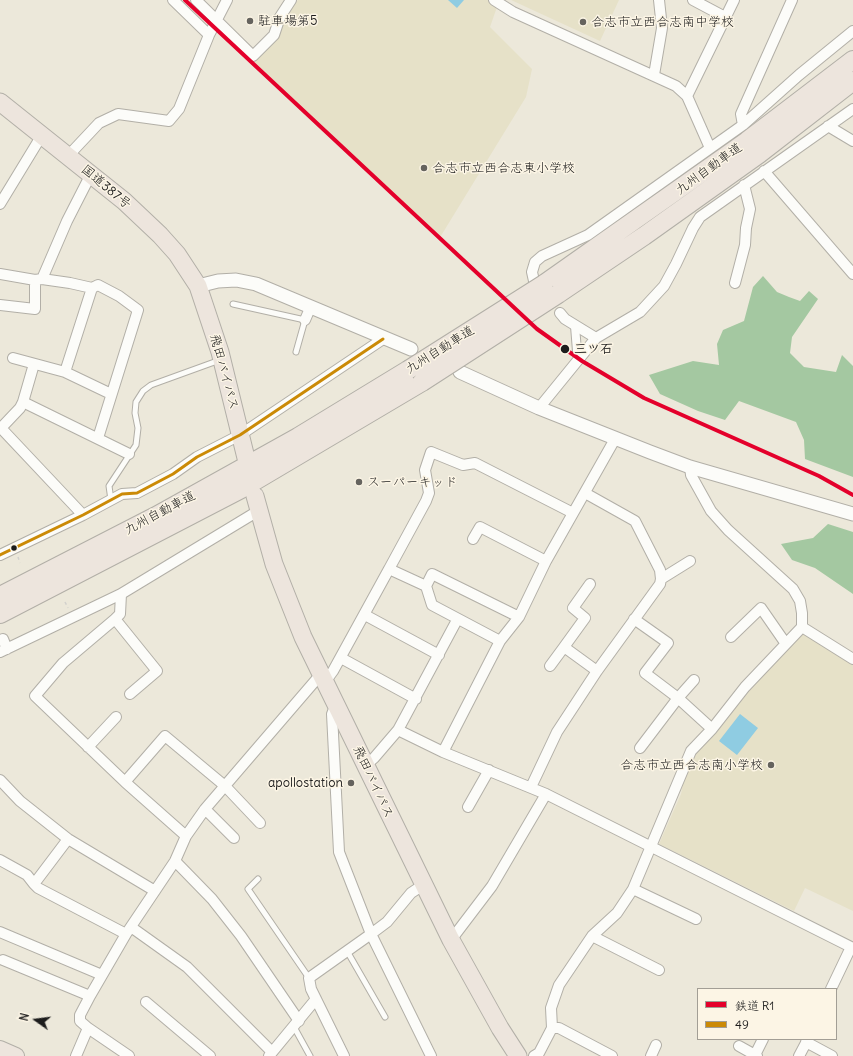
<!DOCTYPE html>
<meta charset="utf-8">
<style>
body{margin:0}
#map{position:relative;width:853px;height:1056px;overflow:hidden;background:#ece8da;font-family:Delius,"Klee One",sans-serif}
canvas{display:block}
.legend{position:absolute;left:697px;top:988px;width:140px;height:52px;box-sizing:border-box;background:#fcf5e5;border:1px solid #a29e95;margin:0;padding:5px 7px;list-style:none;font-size:12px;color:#1c1c1c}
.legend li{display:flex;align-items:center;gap:8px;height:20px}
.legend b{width:20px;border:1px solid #a29e95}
.north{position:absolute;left:16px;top:1000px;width:40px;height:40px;-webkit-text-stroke:3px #fcf5e5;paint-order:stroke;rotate:284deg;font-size:11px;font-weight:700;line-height:16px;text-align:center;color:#1c1c1c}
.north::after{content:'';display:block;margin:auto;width:14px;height:18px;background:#1c1c1c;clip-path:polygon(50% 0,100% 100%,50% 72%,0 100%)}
</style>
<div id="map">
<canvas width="853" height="1056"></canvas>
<ul class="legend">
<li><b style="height:5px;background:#e4002b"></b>鉄道 R1</li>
<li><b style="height:5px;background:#cb8a06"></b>49</li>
</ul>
<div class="north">N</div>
</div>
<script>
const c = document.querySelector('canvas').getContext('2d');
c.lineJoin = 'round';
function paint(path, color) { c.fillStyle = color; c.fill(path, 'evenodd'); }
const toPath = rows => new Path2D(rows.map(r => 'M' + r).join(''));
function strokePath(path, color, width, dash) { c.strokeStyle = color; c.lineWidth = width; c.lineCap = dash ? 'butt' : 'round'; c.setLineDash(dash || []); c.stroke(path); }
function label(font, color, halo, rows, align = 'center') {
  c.font = font + ' Delius,"Klee One",sans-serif'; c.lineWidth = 3; c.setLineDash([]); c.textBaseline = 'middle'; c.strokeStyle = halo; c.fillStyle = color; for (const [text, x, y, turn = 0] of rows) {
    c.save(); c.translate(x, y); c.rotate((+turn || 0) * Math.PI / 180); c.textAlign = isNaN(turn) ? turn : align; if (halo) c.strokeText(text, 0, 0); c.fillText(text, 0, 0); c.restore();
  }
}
paint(toPath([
 [298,0,489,0,497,7,490,27,532,69,526,97,439,239,253,61],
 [511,0,619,0,600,41],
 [801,635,811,635,853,663,853,911,805,888,794,911,659,844,681,794,684,778,696,753,717,732,749,691]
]), '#e6e1c8');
paint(toPath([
 [763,276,777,292,789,297,800,301,809,291,818,299,792,337,790,353,804,367,836,372,842,355,853,366,853,477,805,459,804,440,796,422,739,401,725,420,698,411,660,394,649,375,693,361,719,365,717,344,723,330,744,321,753,287],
 [828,524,853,532,853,594,815,568,792,560,781,544,813,538]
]), '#a4c8a1');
paint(toPath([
 [448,0,464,0,457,8],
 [740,714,758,728,737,755,719,741]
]), '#8fcce2');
const service = toPath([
 [233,304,305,320,296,352],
 [111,500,109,486,136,445,138,428,135,413,136,402,143,391,151,385,220,360],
 [258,879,248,889,309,978],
 [347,951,385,1017],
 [294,1027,310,1056]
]);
const pedestrian = toPath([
 [575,326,577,351,581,355]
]);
const minor = toPath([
 [173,0,209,35],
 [196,0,253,56,274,35,280,17,291,0],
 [494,0,513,12,676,86,687,96,710,148],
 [693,0,725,17],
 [654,75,662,28,659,0],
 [687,96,734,0],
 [743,125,741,114,792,0],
 [828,126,853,141],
 [68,156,99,123,118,114,169,121,179,109,209,35,227,0],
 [764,171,853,274],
 [0,204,42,135],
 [0,274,35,280,42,279,70,283,92,288,65,372,111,394],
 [42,279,67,221,91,174],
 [534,281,532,272,535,262,542,256,588,235,743,125,799,75,853,31],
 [735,283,745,245,746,228,750,209,744,185],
 [92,288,98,285,119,296,138,310,98,438],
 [0,305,35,309,35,280],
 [560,313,565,319,596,338],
 [305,320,311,306],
 [13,358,65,372],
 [23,402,129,454],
 [539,408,596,338,640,312,664,286,676,264,693,228,700,217,853,109],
 [0,427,83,515],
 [1,428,20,408,23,402,34,364],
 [690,467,691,475,711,511,728,530,793,589,800,601,802,613,802,627,745,687,712,729,691,751,633,889,696,919],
 [473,539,480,527,546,561],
 [0,555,83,515,122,494,137,493,173,474,197,457,240,435,383,339],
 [389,569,426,501,429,493,425,470,431,452,463,465,475,463,573,513],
 [661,579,690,561],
 [590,584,573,608,585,618,564,647,597,671],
 [426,586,432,574,519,617],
 [121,594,120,614,115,619,63,663,35,696,125,782,186,836],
 [365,615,439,655],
 [115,619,157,671,130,694],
 [634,619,668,643,645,673,678,698,712,729],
 [802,627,853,659],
 [731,637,761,608,786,644],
 [3,639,7,649],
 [0,652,121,594,258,511],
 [341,658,416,699],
 [550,666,564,647],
 [325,682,333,671,389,569,426,586,432,605,500,641,519,617,546,561,615,439],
 [336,704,332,714,339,852,371,934,387,922,411,893,423,885],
 [398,730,457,620],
 [88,747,116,717],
 [640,748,678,698,694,680],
 [443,752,500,641],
 [366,765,374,758,398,730,443,752,546,794,853,948],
 [0,780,20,801,68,839,155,891],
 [125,782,165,736,225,786,260,823],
 [531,787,557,732,597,671,660,584,661,579,660,570,635,521,585,493],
 [468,807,489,770],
 [205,809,234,838],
 [0,860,27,875,34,884,68,839],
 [175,861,212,899,241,936,299,1021],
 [34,884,38,888,126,934],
 [131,927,187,967,272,1052],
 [0,932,102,975],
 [592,936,659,970],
 [451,940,492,886,546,794],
 [3,960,90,996],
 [831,989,851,947],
 [146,1002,210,1056],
 [88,1028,129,1056],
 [552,1028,559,1028,612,1056],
 [806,1042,832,1056],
 [739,1046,757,1056],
 [755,1055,763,1039],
 [76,1056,88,1028,80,1021,80,1015,90,996,126,934,175,861,186,836,205,809,321,674],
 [269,1056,316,999],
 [344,1056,311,989,309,978,371,934,431,1056],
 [534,1056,539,1053,552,1028,551,1008,559,985,592,936,617,913,633,889],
 [651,1056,656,1045],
 [799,1056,808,1039]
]);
const tertiary = toPath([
 [198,286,218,281,236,280,256,284,411,349],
 [460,372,539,408,650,452,690,467,853,514]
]);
const primary = toPath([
 [0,1049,16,1056]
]);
const trunk = toPath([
 [0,102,124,201,160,235,177,254,198,286,220,352,246,458],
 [255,496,274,564,303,637,451,940,500,1028,518,1056]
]);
const motorway = toPath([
 [544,284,747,141,853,60],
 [558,294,644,236,759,154,853,81],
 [0,596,156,516,298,437,408,370],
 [0,614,243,488,422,382]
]);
strokePath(service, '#b2afa7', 7);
strokePath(pedestrian, '#b2afa7', 10);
strokePath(minor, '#b2afa7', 12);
strokePath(tertiary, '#b2afa7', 15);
strokePath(primary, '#b2afa7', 18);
strokePath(trunk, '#b2afa7', 19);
strokePath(motorway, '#b2afa7', 20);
strokePath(toPath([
 [18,557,20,563],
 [65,602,68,608]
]), '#d2d1cd', 1.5, [3, 3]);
strokePath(service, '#fcfcf9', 5);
strokePath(pedestrian, '#fcfcf9', 8);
strokePath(minor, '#fcfcf9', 10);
strokePath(tertiary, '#fcfcf9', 13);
strokePath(primary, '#ede5dd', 16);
strokePath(trunk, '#ede5dd', 17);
strokePath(motorway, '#ede5dd', 18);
const motorwayBridge = toPath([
 [408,370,544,284],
 [422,382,558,294]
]);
strokePath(motorwayBridge, '#b2afa7', 20, []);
strokePath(motorwayBridge, '#ede5dd', 18);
strokePath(toPath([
 [0,555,83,515,122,494,137,493,173,474,197,457,240,435,383,339]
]), '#cb8a06', 3);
strokePath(toPath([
 [185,0,537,329,582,361,644,398,819,476,853,495]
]), '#e4002b', 4);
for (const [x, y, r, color] of [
 [250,21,4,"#65635e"],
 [583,22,4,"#65635e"],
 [424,168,4,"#65635e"],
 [565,349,5,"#1c1c1c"],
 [359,482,4,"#65635e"],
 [14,548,3.5,"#1c1c1c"],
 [771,765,4,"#65635e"],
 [351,783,4,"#65635e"]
]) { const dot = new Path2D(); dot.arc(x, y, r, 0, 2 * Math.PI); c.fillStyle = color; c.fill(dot); strokePath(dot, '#fcf5e5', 1.5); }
label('13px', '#1c1c1c', '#fcf5e5', [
 ["駐車場第5",258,21],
 ["合志市立西合志南中学校",591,22],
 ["合志市立西合志東小学校",432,168],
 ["スーパーキッド",367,482],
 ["合志市立西合志南小学校",763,765,"right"],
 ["apollostation",343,783,"right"]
], 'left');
label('13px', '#1c1c1c', '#fcf5e5', [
 ["九州自動車道",709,169,-36],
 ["国道387号",106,187,40],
 ["九州自動車道",440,350,-32],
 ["飛田バイパス",224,372,75],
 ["九州自動車道",160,513,-28],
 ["飛田バイパス",373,782,65]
]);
label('bold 13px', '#1c1c1c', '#fcf5e5', [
 ["三ツ石",574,349]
], 'left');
</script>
